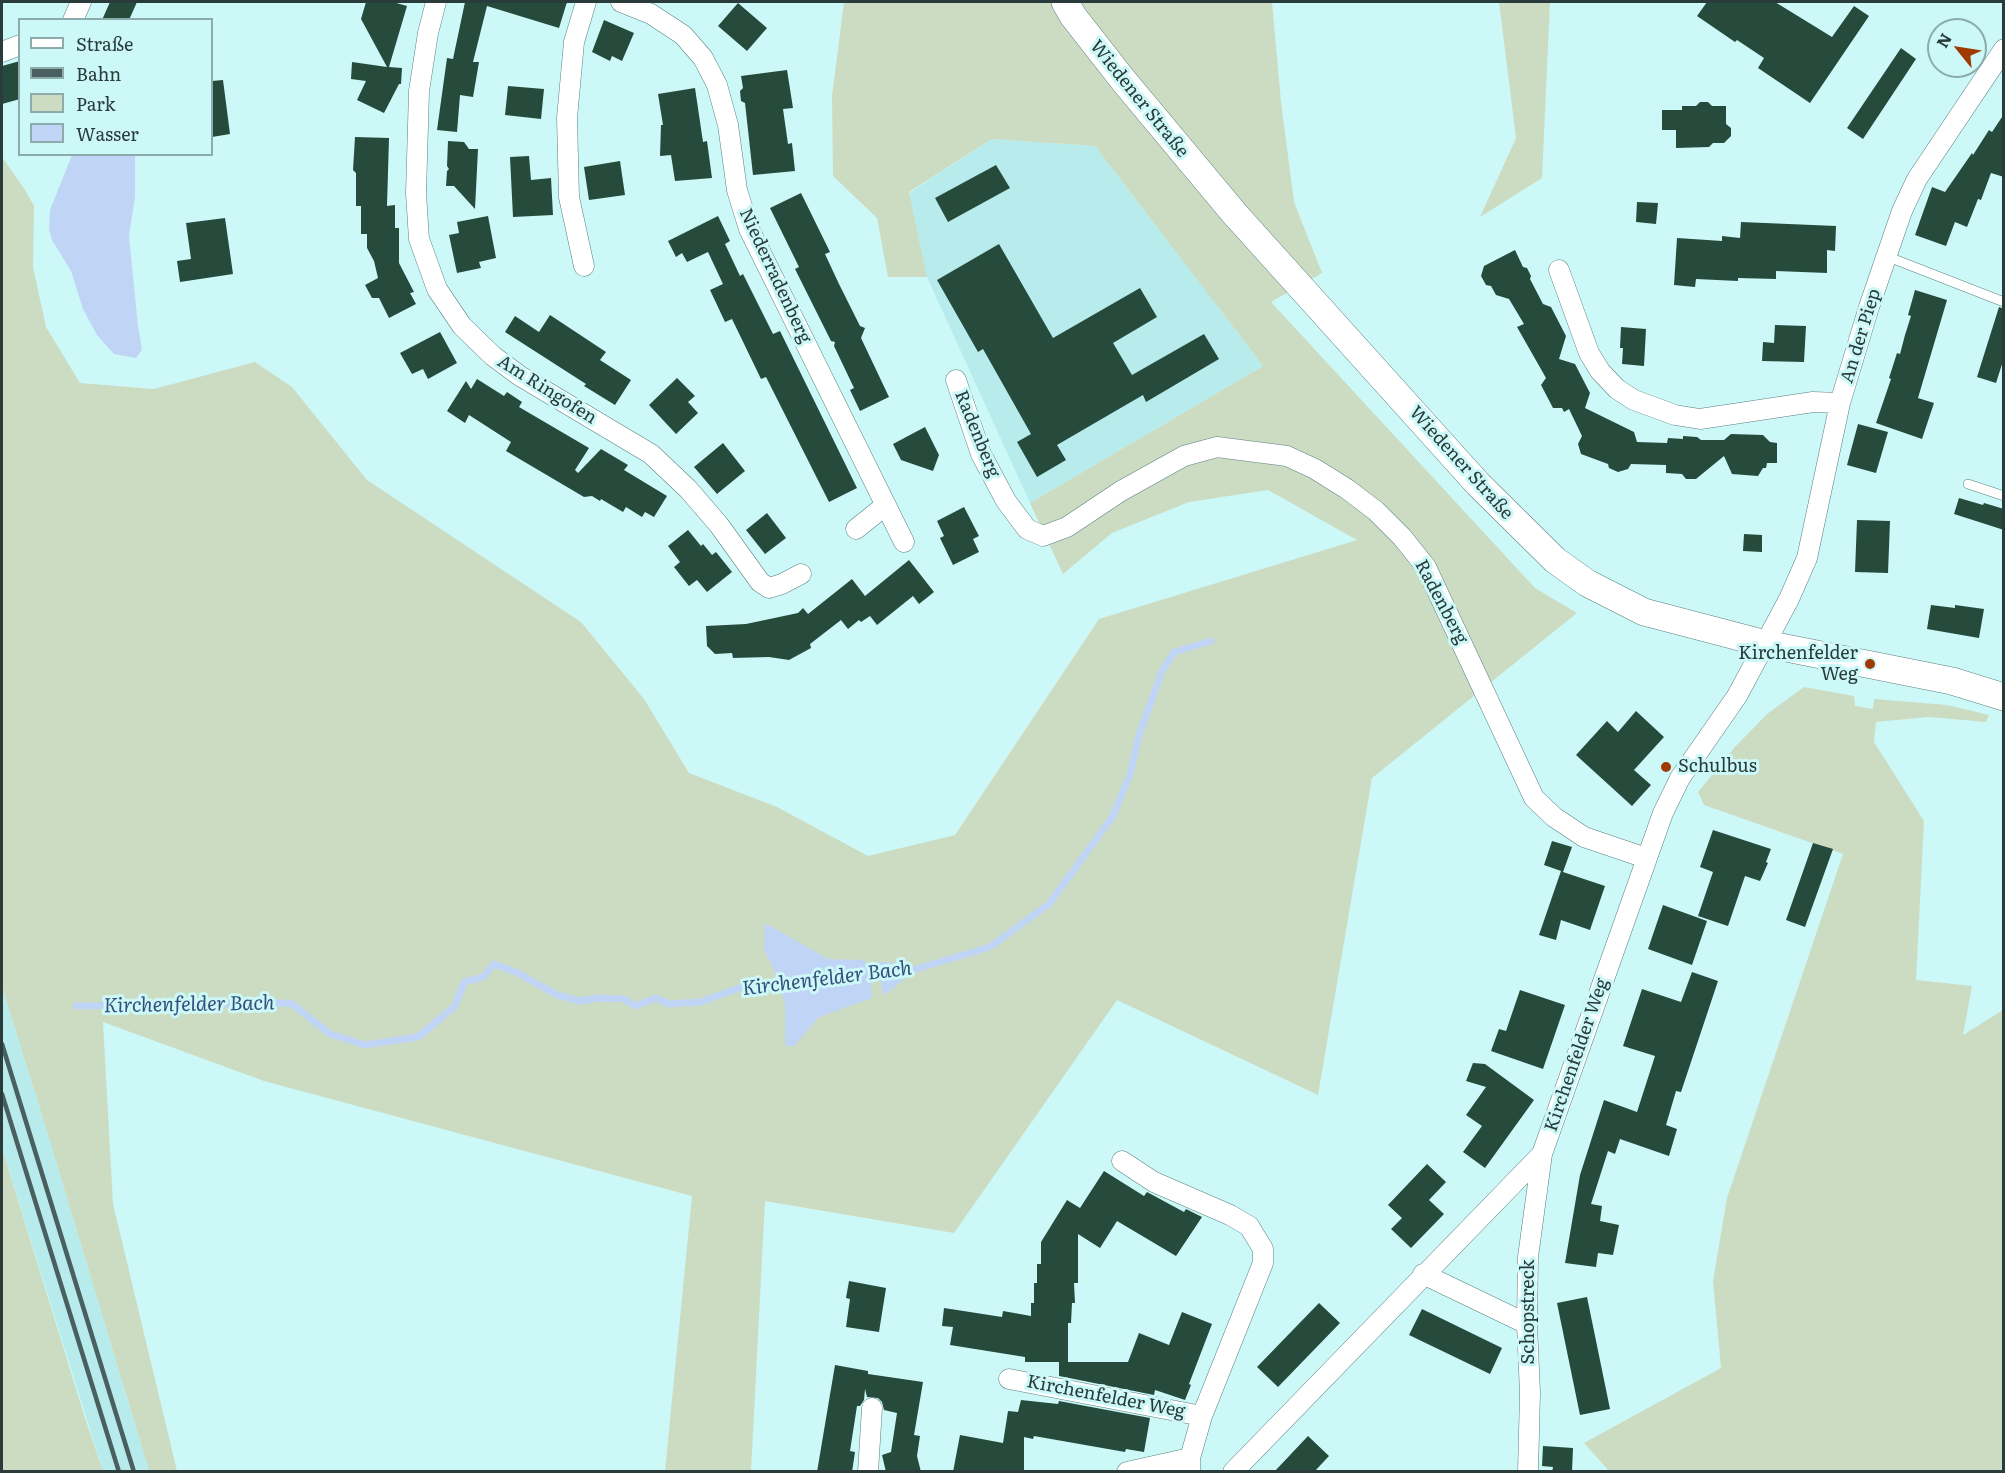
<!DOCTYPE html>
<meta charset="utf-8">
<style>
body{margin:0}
#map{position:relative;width:2005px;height:1473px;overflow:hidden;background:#cdf8f8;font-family:Literata,serif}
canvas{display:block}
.frame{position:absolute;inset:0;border:3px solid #2a3b3b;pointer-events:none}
.legend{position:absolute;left:18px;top:18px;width:195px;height:138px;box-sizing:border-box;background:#cdf8f8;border:2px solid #8cacac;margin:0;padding:8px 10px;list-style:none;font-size:18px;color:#2a3b3b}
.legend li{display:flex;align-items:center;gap:12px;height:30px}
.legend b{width:30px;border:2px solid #8cacac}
.north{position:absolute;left:1927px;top:18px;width:60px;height:60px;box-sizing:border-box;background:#cdf8f8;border:2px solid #8cacac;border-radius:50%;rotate:300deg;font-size:16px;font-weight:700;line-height:24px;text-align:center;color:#2a3b3b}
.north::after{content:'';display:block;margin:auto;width:21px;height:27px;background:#9e3a02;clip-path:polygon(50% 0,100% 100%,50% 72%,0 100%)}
</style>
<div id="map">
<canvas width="2005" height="1473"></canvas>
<div class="frame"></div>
<ul class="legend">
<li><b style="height:8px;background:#fff"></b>Straße</li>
<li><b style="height:8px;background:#4a6060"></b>Bahn</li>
<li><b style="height:16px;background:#ccdcc3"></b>Park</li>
<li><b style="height:16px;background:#c0d5f5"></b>Wasser</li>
</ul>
<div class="north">N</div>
</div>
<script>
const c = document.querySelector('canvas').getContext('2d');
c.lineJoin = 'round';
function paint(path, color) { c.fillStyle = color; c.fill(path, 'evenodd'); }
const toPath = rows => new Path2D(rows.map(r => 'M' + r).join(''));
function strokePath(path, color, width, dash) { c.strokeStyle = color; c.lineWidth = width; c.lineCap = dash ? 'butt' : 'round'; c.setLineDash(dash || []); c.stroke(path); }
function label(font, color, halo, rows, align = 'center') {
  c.font = font + ' Literata,serif'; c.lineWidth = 6; c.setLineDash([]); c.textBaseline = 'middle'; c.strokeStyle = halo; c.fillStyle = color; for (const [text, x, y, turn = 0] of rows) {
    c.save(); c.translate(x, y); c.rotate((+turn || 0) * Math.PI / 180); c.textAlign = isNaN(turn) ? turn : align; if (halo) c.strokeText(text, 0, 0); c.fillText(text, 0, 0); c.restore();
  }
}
paint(toPath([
 [992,139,1095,146,1263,366,1030,503,927,277,909,193],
 [2,987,49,1138,149,1471,103,1471,2,1148]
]), '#b8ecec');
paint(toPath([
 [844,2,1272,2,1281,102,1294,202,1322,273,1271,302,1535,588,1577,613,1372,778,1318,1095,1117,1000,954,1233,765,1201,751,1471,665,1471,692,1196,264,1081,103,1022,113,1204,177,1471,149,1471,49,1138,2,987,2,157,25,190,34,206,33,267,46,327,80,383,154,389,255,362,292,387,367,480,581,622,644,699,689,773,777,807,868,856,955,835,1099,619,1357,540,1268,490,1189,502,1112,533,1063,574,1030,503,1263,366,1095,146,992,139,909,192,927,277,888,277,877,218,833,176,832,96],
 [1499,2,1550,2,1542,178,1480,217,1516,138],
 [1804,687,1854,696,1855,706,1873,709,1874,699,1947,705,1989,715,1986,722,1929,717,1876,722,1874,742,1924,821,1916,980,1972,986,1963,1035,2003,1010,2003,1471,1609,1471,1584,1443,1721,1368,1713,1281,1727,1198,1843,854,1704,805,1698,792,1734,748,1767,714],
 [2,1148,85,1418,103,1471,2,1471]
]), '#ccdcc3');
paint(toPath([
 [72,155,135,155,135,197,129,236,138,326,142,350,136,358,114,354,97,335,83,309,71,271,52,240,49,229,50,210],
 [765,923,828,959,864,960,870,972,872,998,819,1017,794,1046,785,1046,785,1003,778,986,773,967,764,951],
 [878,962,906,963,916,970,883,996]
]), '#c0d5f5');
strokePath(toPath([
 [906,972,990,947,1049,904,1113,816,1130,774,1139,735,1162,671,1174,652,1211,641],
 [861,973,889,973],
 [76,1006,291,1003,330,1034,365,1045,418,1037,455,1006,464,982,483,977,494,964,516,972,557,995,580,1001,599,998,624,999,635,1006,656,998,669,1004,700,1002,745,986,756,990,785,985]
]), '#c0d5f5', 7);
paint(toPath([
 [110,2,137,2,129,20,102,20],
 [366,2,393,2,407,6,389,67,402,68,401,84,399,84,384,113,357,100,366,81,351,79,352,62,387,67,361,19],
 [465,2,567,2,559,28,487,6,473,62,479,62,473,97,460,95,457,132,437,130,447,58,453,59],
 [1707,2,1775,2,1832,37,1854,6,1869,16,1810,103,1758,68,1764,58,1737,40,1735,42,1697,16],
 [738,3,767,28,747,51,718,26],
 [604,20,634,33,622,61,612,56,610,61,592,52],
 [1901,48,1916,59,1863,139,1847,128],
 [20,61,20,99,2,104,2,66],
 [787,70,793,108,783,109,788,144,792,143,795,171,753,175,745,103,741,101,740,91,743,88,741,76],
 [223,80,230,134,212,137,212,81],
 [508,86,544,89,541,119,505,115],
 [695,88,703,142,707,141,712,178,675,181,671,155,660,156,661,125,663,125,658,94],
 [1700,102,1708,102,1712,106,1726,106,1726,124,1731,128,1731,136,1724,143,1713,143,1709,147,1676,148,1676,130,1662,130,1662,110,1682,110,1682,106,1696,106],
 [2004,114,2004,177,1991,173,1981,200,1978,199,1967,227,1955,222,1946,246,1915,235,1932,187,1945,192,1972,153,1973,155,1989,130,1992,132],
 [355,137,389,138,387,206,395,205,395,228,399,228,399,263,414,292,410,293,416,304,389,318,379,298,372,298,365,285,378,278,374,261,367,248,367,234,361,234,361,206,356,206,356,173,353,170],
 [448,141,464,142,469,149,478,149,475,209,454,186,446,186,447,171,449,169,447,166],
 [529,156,531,180,551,178,553,215,513,217,510,157],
 [620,161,625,195,589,200,584,167],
 [996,165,1010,188,948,222,935,198],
 [801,193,830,252,825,254,839,284,860,326,865,328,861,338,889,397,860,411,850,390,854,388,834,346,835,342,831,341,795,269,799,267,770,208],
 [1637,202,1658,203,1656,224,1636,222],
 [488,216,496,258,479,262,481,268,457,273,449,235,459,233,457,222],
 [718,216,730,241,725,244,740,276,743,274,773,334,780,331,857,488,829,502,766,377,761,379,732,319,725,322,710,290,723,284,708,252,687,262,682,253,676,257,668,241],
 [225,218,233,274,180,282,177,261,191,259,186,223],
 [1741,222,1836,226,1835,251,1827,250,1827,273,1776,271,1776,279,1738,278,1738,281,1696,279,1695,287,1674,285,1677,238,1722,241,1722,236,1740,238],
 [999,244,1053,338,1140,288,1157,317,1113,343,1132,375,1204,334,1219,359,1146,402,1143,395,1057,445,1066,460,1037,477,1017,442,1031,434,983,349,978,352,937,280],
 [1515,250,1523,267,1527,268,1531,276,1530,279,1543,304,1551,307,1566,336,1559,359,1575,364,1590,393,1585,408,1634,432,1637,442,1667,443,1668,438,1683,439,1683,436,1697,437,1701,440,1724,440,1731,434,1763,435,1770,442,1777,443,1777,463,1767,463,1766,468,1763,468,1758,476,1732,474,1724,456,1696,479,1686,479,1682,474,1666,473,1666,465,1631,464,1628,469,1618,472,1609,468,1608,464,1581,454,1578,444,1582,436,1569,409,1564,412,1562,408,1553,408,1541,385,1546,378,1517,327,1524,324,1509,299,1496,295,1491,286,1486,285,1481,276,1484,266],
 [1915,290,1947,300,1918,398,1934,403,1922,439,1876,423,1891,379,1889,378,1897,353,1900,354,1905,335,1911,316,1908,315],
 [1999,307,2004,309,2004,358,1996,383,1977,377],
 [550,315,606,352,600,360,631,380,615,405,584,386,586,384,505,332,515,316,539,332],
 [1775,325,1806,326,1804,362,1762,361,1763,342,1774,343],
 [1621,327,1646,329,1644,366,1622,364,1623,348,1620,348],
 [440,332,457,363,428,379,423,369,412,374,400,353],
 [677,378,695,396,688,402,698,413,676,434,649,405],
 [477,379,504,396,507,392,522,402,519,407,589,448,575,470,578,473,601,449,628,465,624,470,667,496,654,517,645,512,642,517,626,507,623,512,601,499,600,501,592,496,584,497,506,451,511,442,469,415,465,423,447,411,466,381,471,389],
 [1858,424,1888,432,1876,473,1847,465],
 [925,427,939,455,933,471,901,460,893,444],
 [723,443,745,471,717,494,694,467],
 [1959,498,1983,505,1984,503,2004,509,2004,530,1954,514],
 [964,507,979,536,973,539,979,552,953,565,940,538,944,536,937,521],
 [767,513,786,538,765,554,746,530],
 [1857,520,1890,521,1888,573,1855,572],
 [688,530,701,546,703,544,712,555,716,552,732,572,707,592,697,580,689,586,674,567,680,562,668,546],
 [1744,534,1762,535,1762,552,1743,551],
 [909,560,934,592,919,604,913,596,877,625,870,616,861,622,859,620,848,629,841,620,810,644,811,648,789,660,769,657,733,658,732,653,715,654,707,646,706,626,746,624,798,613,803,608,808,614,852,579,865,596],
 [1931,605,1955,608,1955,605,1984,609,1979,638,1927,629],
 [1636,711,1664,737,1634,770,1651,785,1632,806,1576,755,1607,721,1618,732],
 [1713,830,1771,849,1766,862,1768,863,1760,881,1745,876,1728,926,1698,916,1713,872,1700,867],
 [1552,841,1572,847,1563,872,1605,886,1590,930,1561,920,1556,940,1539,935,1561,871,1544,865],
 [1813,843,1833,849,1805,927,1786,920],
 [1663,905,1707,921,1692,965,1648,949],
 [1692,972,1718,981,1681,1092,1676,1091,1666,1125,1677,1129,1669,1156,1620,1139,1615,1154,1608,1151,1591,1204,1602,1206,1600,1221,1619,1225,1613,1255,1598,1253,1596,1267,1565,1263,1580,1175,1604,1100,1637,1112,1655,1056,1623,1046,1642,989,1681,1002],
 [1520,990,1565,1005,1543,1069,1491,1051,1499,1029,1506,1031],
 [1473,1063,1485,1064,1534,1100,1485,1168,1463,1152,1482,1126,1466,1115,1486,1087,1466,1081],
 [1427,1164,1446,1182,1429,1200,1444,1214,1411,1248,1391,1229,1402,1218,1388,1205],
 [1104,1171,1144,1196,1147,1192,1184,1212,1186,1209,1202,1217,1176,1256,1117,1221,1100,1248,1078,1234,1078,1283,1074,1283,1075,1303,1072,1303,1071,1323,1068,1323,1068,1362,1128,1362,1139,1333,1169,1345,1182,1312,1212,1324,1189,1384,1191,1385,1185,1400,1155,1390,1154,1395,1059,1376,1059,1362,1025,1362,1025,1357,950,1345,953,1327,942,1326,944,1308,1002,1317,1003,1311,1031,1316,1031,1303,1034,1303,1034,1283,1037,1283,1037,1264,1041,1264,1041,1242,1067,1200,1080,1208],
 [849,1281,886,1288,879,1332,846,1327,850,1299,846,1298],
 [1587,1297,1610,1409,1580,1415,1557,1303],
 [1319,1303,1340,1323,1278,1387,1257,1367],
 [1422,1309,1502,1348,1490,1374,1409,1335],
 [835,1365,868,1371,868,1374,923,1382,914,1435,920,1436,917,1456,921,1472,886,1472,882,1455,891,1452,897,1413,884,1410,882,1402,878,1398,867,1397,865,1389,864,1400,860,1406,857,1406,850,1451,855,1452,852,1472,817,1472],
 [1021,1400,1058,1404,1059,1401,1150,1418,1144,1452,1126,1449,1125,1452,1034,1436,1033,1439,1024,1437,1024,1472,953,1472,960,1435,1003,1443,1008,1411,1018,1412],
 [1308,1436,1329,1456,1314,1472,1274,1472],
 [1543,1446,1573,1448,1572,1472,1552,1472,1553,1467,1542,1466]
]), '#264b3c');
const service = toPath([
 [1886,256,2004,302],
 [1968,484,2004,496]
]);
const minor = toPath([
 [436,2,428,33,419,91,416,193,419,239,437,289,462,326,493,356,520,376,651,454,688,489,719,525,760,582,769,588,782,584,801,574],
 [621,2,651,14,683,35,703,58,717,85,728,125,737,190,749,229,904,542],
 [73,20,81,2],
 [2,52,20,45],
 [584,266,569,197,567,118,574,42,586,2],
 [1559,270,1589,353,1600,371,1617,389,1634,400,1675,415,1700,419,1813,402,1840,403],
 [956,380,981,454,1006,501,1027,529,1043,536,1067,527,1121,491,1184,456,1217,447,1287,456,1315,469,1347,489,1376,511,1402,537,1426,567,1534,798,1554,817,1584,837,1646,858],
 [856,529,886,505],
 [1122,1161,1154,1182,1230,1215,1249,1226,1263,1249,1263,1263,1202,1416,1190,1458],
 [1423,1274,1527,1324],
 [1009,1379,1202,1416],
 [868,1472,872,1408],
 [1127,1472,1190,1458,1190,1470],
 [1233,1472,1542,1154,1663,813,1680,778,1737,696,1789,599,1807,558,1840,403,1869,307,1902,211,1917,179,2004,49],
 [1528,1472,1530,1393,1527,1324,1528,1257,1542,1154]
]);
const secondary = toPath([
 [1065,2,1073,16,1123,80,1234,213,1478,484,1555,560,1587,583,1644,612,1766,644,1952,681,2004,697]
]);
strokePath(service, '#598081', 10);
strokePath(minor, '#598081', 21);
strokePath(secondary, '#598081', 28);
strokePath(service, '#fff', 9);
strokePath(minor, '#fff', 20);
strokePath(secondary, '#fff', 27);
strokePath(toPath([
 [2,1044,134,1472],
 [2,1094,119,1472]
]), '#4a6060', 4.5);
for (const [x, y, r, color] of [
 [1870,664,6,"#9e3a02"],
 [1666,767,6,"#9e3a02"]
]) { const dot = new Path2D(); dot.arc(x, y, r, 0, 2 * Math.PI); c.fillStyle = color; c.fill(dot); strokePath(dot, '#cdf8f8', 2); }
label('18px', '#2a3b3b', '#cdf8f8', [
 ["Wiedener Straße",1139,99,51],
 ["Niederradenberg",775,276,65],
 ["An der Piep",1861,336,-73],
 ["Am Ringofen",547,390,32],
 ["Radenberg",977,434,68],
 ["Wiedener Straße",1461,463,48],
 ["Radenberg",1441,602,62],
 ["Kirchenfelder Weg",1577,1055,-71],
 ["Schopstreck",1529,1312,-90],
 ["Kirchenfelder Weg",1106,1397,11]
]);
label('18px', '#2a3b3b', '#cdf8f8', [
 ["Kirchenfelder",1858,654],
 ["Weg",1858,675],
 ["Schulbus",1678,767,"left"]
], 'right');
label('italic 20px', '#344f7a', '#cdf8f8', [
 ["Kirchenfelder Bach",827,979,-7],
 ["Kirchenfelder Bach",189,1005,-1]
]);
</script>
